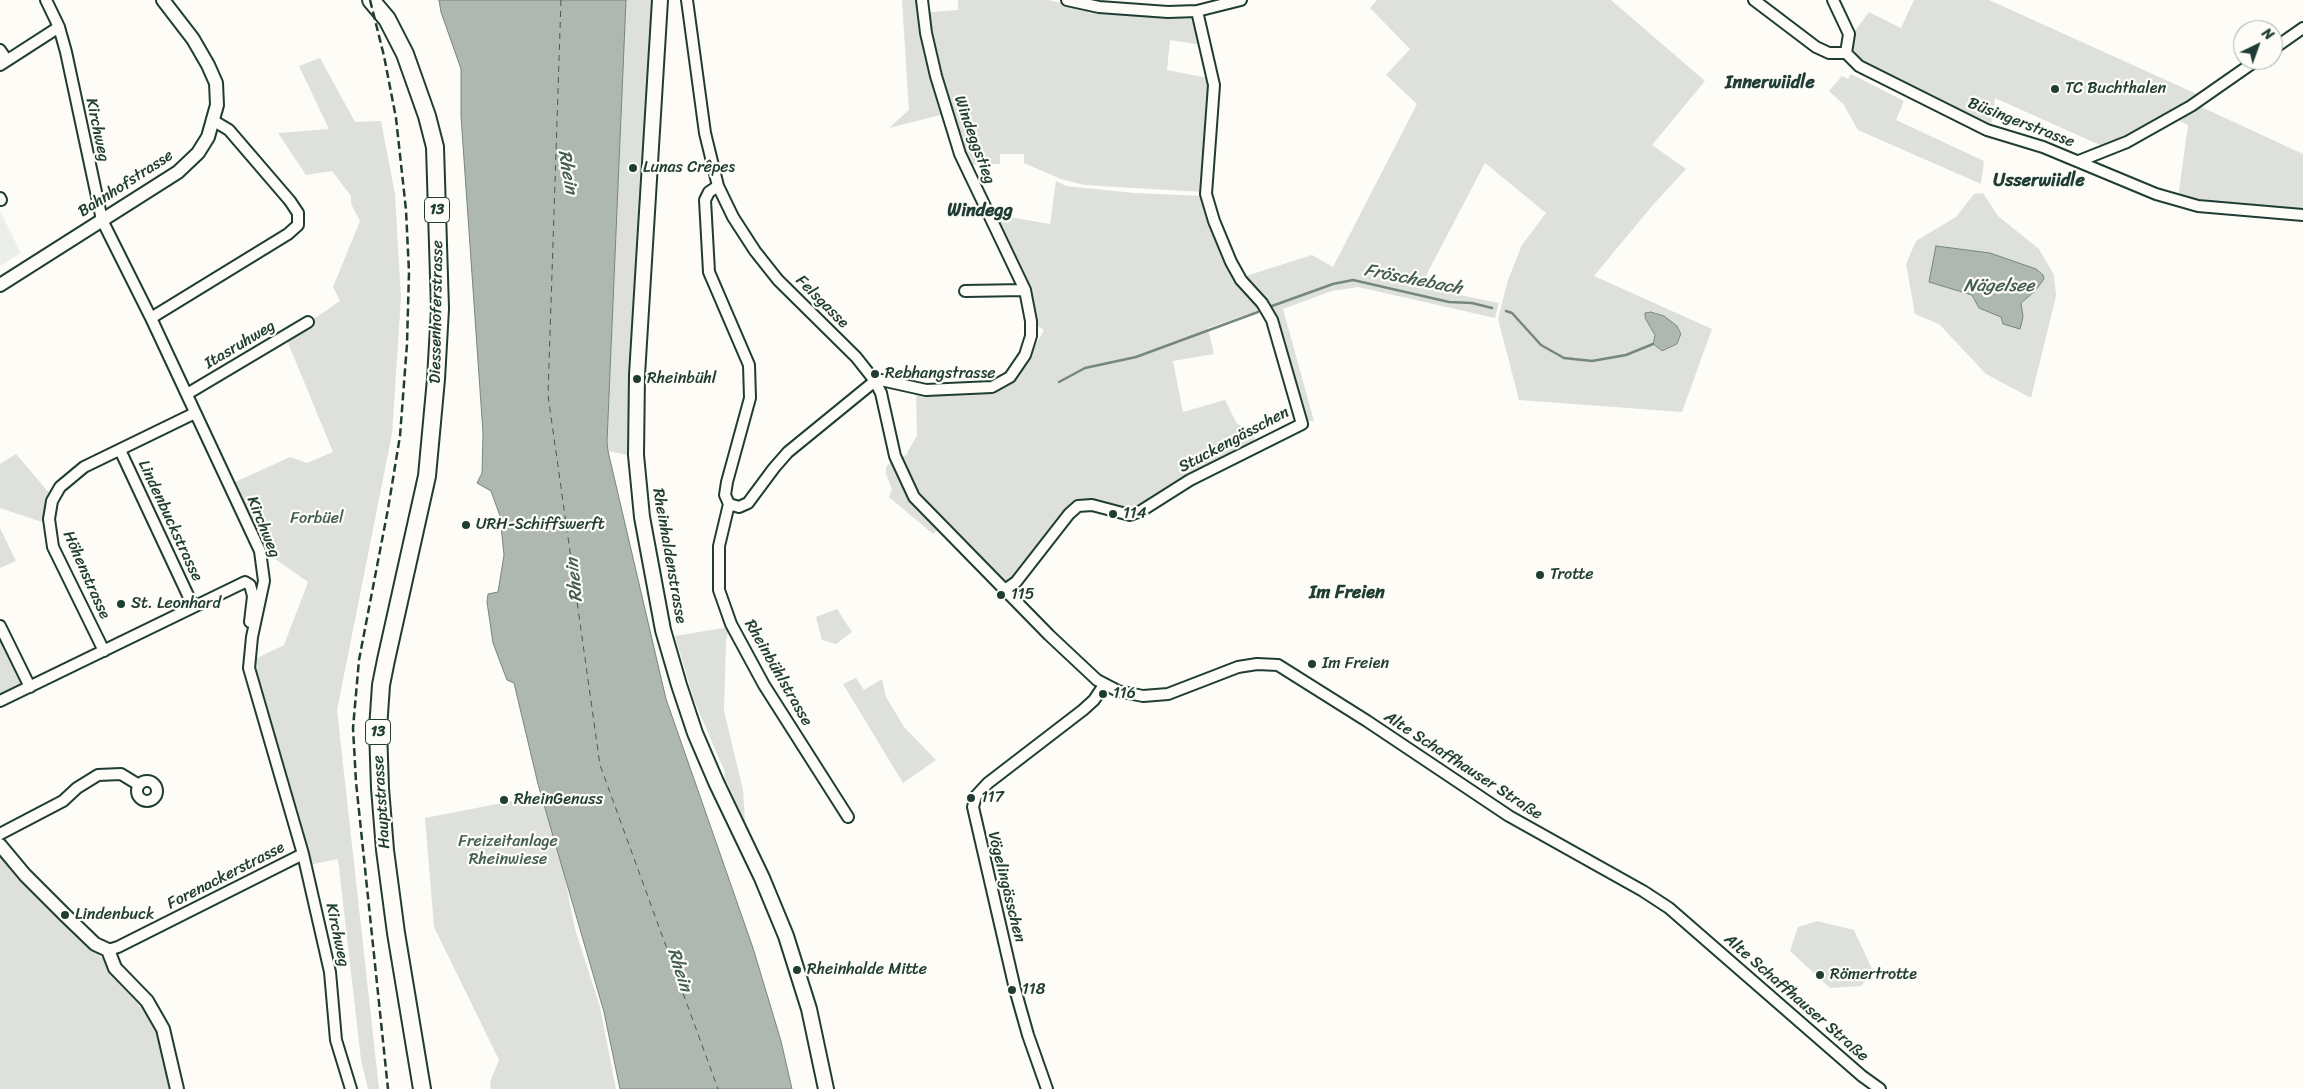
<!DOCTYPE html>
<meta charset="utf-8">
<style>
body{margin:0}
#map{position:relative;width:2303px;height:1089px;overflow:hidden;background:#fdfcf7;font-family:Sriracha,sans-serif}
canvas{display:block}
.north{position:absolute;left:2233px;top:20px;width:50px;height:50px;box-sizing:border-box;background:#fdfcf7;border:1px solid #a4b0a9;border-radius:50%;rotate:42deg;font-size:14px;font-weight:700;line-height:20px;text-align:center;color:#1f3d34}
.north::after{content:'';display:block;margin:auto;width:18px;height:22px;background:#1f3d34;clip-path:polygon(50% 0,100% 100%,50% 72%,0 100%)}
</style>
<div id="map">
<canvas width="2303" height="1089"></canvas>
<div class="north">N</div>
</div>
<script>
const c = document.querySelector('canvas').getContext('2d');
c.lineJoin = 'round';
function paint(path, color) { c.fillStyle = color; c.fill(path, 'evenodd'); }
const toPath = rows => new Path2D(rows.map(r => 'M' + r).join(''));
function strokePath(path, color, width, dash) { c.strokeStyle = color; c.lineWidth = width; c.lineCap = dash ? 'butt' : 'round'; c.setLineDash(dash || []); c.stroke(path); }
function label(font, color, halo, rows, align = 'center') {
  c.font = font + ' Sriracha,sans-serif'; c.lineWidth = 4.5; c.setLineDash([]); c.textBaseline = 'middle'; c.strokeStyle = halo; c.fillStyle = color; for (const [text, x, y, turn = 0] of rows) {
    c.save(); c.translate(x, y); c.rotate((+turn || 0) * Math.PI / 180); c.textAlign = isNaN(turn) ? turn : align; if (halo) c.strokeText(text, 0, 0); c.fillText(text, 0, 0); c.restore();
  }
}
paint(toPath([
 [0,211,21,253,0,266]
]), '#eceee9');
paint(toPath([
 [626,0,653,0,632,392,632,456,608,451,607,442],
 [902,0,919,0,921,13,958,10,958,0,1048,0,1102,12,1194,17,1202,45,1170,40,1167,70,1208,78,1210,87,1203,192,1084,185,1061,179,1024,163,1024,154,1000,154,1000,164,967,165,948,113,889,128,909,110],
 [1377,0,1611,0,1705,81,1652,145,1686,169,1652,206,1594,276,1712,329,1682,412,1519,400,1498,319,1508,280,1522,245,1546,213,1485,163,1420,287,1499,303,1495,318,1358,287,1332,291,1283,309,1314,421,1305,421,1273,311,1243,277,1312,255,1333,267,1417,104,1386,75,1410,49,1370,8],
 [1651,311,1664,316,1677,326,1682,334,1678,344,1662,352,1652,344,1655,334,1644,318,1645,313],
 [1914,0,1989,0,2199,95,2166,116,2102,146,1995,98,1991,126,1863,64,1854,54,1852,45,1855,31,1869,12,1901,28],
 [320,58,355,122,381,121,395,194,401,298,392,434,337,710,379,1089,368,1089,361,1060,338,859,309,865,251,661,284,645,308,582,264,551,233,483,290,457,307,463,333,452,286,338,340,301,333,287,360,221,351,204,351,196,332,171,306,175,278,133,329,129,299,66],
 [1851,74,1904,101,1896,120,1984,161,1981,184,1858,130,1844,105,1829,91,1842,76,1848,79],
 [2197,105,2303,154,2303,212,2199,203,2178,198,2188,125,2176,119],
 [1056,181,1066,186,1134,193,1204,196,1227,259,1262,309,1208,328,1214,354,1173,361,1183,412,1225,400,1237,424,1250,429,1257,443,1132,511,1077,502,1017,575,1007,581,997,579,944,526,933,534,889,497,892,489,886,474,886,467,892,460,906,455,917,435,916,393,998,388,1022,369,1044,330,1032,323,992,214,1050,224],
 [1983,193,1998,216,2039,249,2054,275,2056,296,2031,398,1986,374,1939,324,1915,314,1906,264,1916,241,1956,217,1974,194],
 [2035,291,2021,303,2023,317,2001,317,1979,308,1972,295],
 [16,454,51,495,45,523,0,508,0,464],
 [0,528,16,561,0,568],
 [837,609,852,632,836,644,822,640,816,617],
 [729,627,726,641,724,711,743,790,745,822,724,776,725,772,694,700,675,636],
 [0,637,24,685,0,697],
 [856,678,864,690,882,679,886,697,904,727,936,760,903,783,843,684],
 [543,795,563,868,575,929,600,1007,616,1089,491,1089,490,1082,499,1060,434,927,425,818],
 [0,853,140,997,159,1027,174,1089,0,1089],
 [1817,921,1854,930,1873,971,1861,986,1830,988,1790,951,1798,927]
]), '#dde0db');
const water = toPath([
 [439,0,626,0,607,442,608,451,666,699,753,948,781,1041,792,1089,620,1089,604,1012,538,784,514,683,507,680,493,643,487,602,488,594,498,592,504,555,500,516,491,491,477,483,482,473,483,433,461,116,461,69,441,12,439,0],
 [1936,246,1990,253,2036,269,2043,275,2044,279,2035,291,2021,303,2023,317,2020,329,2003,324,2001,317,1979,308,1972,295,1929,282,1936,246],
 [1651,312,1664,316,1677,326,1681,334,1677,344,1662,351,1653,344,1655,335,1645,318,1645,313,1651,312]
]);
paint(water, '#aeb8b1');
strokePath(water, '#75877f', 1);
strokePath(toPath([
 [1272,306,1333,284,1353,280,1449,302,1472,303,1492,308],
 [1506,311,1512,313,1541,345,1564,358,1592,361,1626,355,1653,344],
 [1059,382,1085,368,1136,357,1258,312]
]), '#75877f', 2.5);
strokePath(toPath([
 [561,0,548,395,600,765,718,1089]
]), '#435c53', 1, [6, 5]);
const minor = toPath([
 [46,0,59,27,66,52,102,220,151,318,260,551,264,581,252,637,249,668,303,854,330,972,336,1040,351,1089],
 [687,0,705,133,718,186,733,217,755,251,778,280,856,357,875,381,881,393,895,456,914,497,1049,635,1097,680,1118,691,1143,696,1168,694,1238,667,1257,664,1278,665,1367,721,1509,816,1643,891,1669,908,1862,1076,1880,1089],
 [1067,0,1099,7,1168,12,1197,11,1241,0],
 [1754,0,1816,47,1829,53,1846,53,1859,66,1987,130,2043,147,2156,194,2198,206,2303,215],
 [1833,0,1849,34,1846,53],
 [2273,49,2303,28],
 [0,50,7,60],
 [0,65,59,27],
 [2079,161,2127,142,2191,106,2257,60],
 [718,186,709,192,705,200,709,272,749,365,750,398,727,482,725,495,729,504,739,507,748,503,774,468,788,452,875,381,881,380,926,390,992,387,1010,377,1025,355,1031,336,1031,321,1025,290,960,154,936,76,926,33,922,0],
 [0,198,1,200],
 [965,291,1025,290],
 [151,318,288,234,298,225,298,213,290,201,229,130,214,121],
 [187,394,308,322],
 [120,450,193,606],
 [729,504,719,546,719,590,731,624,764,685,848,817],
 [1006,589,1016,582,1069,514,1078,506,1092,505,1130,515,1141,511,1190,480,1302,424,1272,320,1262,303,1241,280,1231,262,1214,221,1206,194,1214,85,1197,11],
 [0,626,30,687],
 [104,651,53,547,49,519,52,501,60,487,84,467,195,413],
 [0,701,245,582,250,585,253,596,250,622],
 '137 791a10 10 0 1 1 20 0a10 10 0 1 1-20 0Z',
 [0,834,63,801,77,788,98,775,121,774,139,785],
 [108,950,118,947,303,854],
 [1047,1089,1028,1035,1015,989,973,807,976,796,988,783,1083,710,1094,700,1104,685]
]);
const tertiary = toPath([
 [0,285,178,172,198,153,208,137,217,105,216,83,208,65,193,39,163,0],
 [0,845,25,875,65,915,95,944,108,950,115,968,147,1001,163,1029,177,1089]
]);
const secondary = toPath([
 [660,0,637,375,636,455,642,517,663,630,679,685,695,733,716,782,762,878,786,936,809,1009,826,1089]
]);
const primary = toPath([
 [371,0,387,19,405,54,427,116,435,147,440,309,436,379,427,476,386,660,381,685,378,729,380,788,385,850,396,933,422,1089]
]);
strokePath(minor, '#1f3d34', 14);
strokePath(tertiary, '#1f3d34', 16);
strokePath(secondary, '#1f3d34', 18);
strokePath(primary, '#1f3d34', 20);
strokePath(minor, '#fdfcf7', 10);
strokePath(tertiary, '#fdfcf7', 12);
strokePath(secondary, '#fdfcf7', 14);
strokePath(primary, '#fdfcf7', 16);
strokePath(toPath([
 [370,0,384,56,396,118,406,210,409,272,407,344,400,436,388,509,359,660,353,728,356,782,388,1089]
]), '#1f3d34', 2.5, [8, 4]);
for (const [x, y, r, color] of [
 [2055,89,5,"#1f3d34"],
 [633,168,5,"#1f3d34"],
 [875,374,5,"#1f3d34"],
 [637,379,5,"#1f3d34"],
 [1113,514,5,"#1f3d34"],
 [466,525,5,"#1f3d34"],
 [1540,575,5,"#1f3d34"],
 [1001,595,5,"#1f3d34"],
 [121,604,5,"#1f3d34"],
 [1312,664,5,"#1f3d34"],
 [1103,694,5,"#1f3d34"],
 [971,798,5,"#1f3d34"],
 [504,800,5,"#1f3d34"],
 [65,915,5,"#1f3d34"],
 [797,970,5,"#1f3d34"],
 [1820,975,5,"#1f3d34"],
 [1012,990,5,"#1f3d34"]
]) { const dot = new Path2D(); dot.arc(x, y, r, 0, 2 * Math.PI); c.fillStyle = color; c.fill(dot); strokePath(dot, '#fdfcf7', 2); }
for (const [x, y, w] of [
 [437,210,25],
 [378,732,25]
]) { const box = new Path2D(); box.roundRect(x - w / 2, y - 12.5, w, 25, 4); c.fillStyle = '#fdfcf7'; c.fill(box); strokePath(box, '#1f3d34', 1); }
label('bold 15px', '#1f3d34', null, [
 ["13",437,210],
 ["13",378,732]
]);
label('16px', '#1f3d34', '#fdfcf7', [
 ["TC Buchthalen",2065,89],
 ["Lunas Crêpes",643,168],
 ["Rebhangstrasse",885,374],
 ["Rheinbühl",647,379],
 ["114",1123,514],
 ["URH-Schiffswerft",476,525],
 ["Trotte",1550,575],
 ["115",1011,595],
 ["St. Leonhard",131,604],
 ["Im Freien",1322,664],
 ["116",1113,694],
 ["117",981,798],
 ["RheinGenuss",514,800],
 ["Lindenbuck",75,915],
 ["Rheinhalde Mitte",807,970],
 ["Römertrotte",1830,975],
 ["118",1022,990]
], 'left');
label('16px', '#1f3d34', '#fdfcf7', [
 ["Büsingerstrasse",2021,123,21],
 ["Kirchweg",97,130,78],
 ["Windeggstieg",974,140,70],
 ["Bahnhofstrasse",126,184,-33],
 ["Felsgasse",822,302,45],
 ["Diessenhoferstrasse",437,312,-89],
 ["Itasruhweg",240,345,-31],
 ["Stuckengässchen",1234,440,-28],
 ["Lindenbuckstrasse",170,521,65],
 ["Kirchweg",263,527,68],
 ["Rheinhaldenstrasse",669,556,80],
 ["Höhenstrasse",86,575,66],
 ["Rheinbühlstrasse",778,673,60],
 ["Alte Schaffhauser Straße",1463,766,33],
 ["Hauptstrasse",382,802,-94],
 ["Forenackerstrasse",226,876,-27],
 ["Vögelingässchen",1006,887,76],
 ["Kirchweg",337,935,78],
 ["Alte Schaffhauser Straße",1796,998,41]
]);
label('16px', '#455e55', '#fdfcf7', [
 ["Forbüel",317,519],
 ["Freizeitanlage",508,842],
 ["Rheinwiese",508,860]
]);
label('bold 18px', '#1f3d34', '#fdfcf7', [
 ["Innerwiidle",1770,83],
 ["Usserwiidle",2039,181],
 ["Windegg",980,211],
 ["Im Freien",1347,593]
]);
label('italic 18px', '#435c53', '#fdfcf7', [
 ["Rhein",567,172,80],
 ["Fröschebach",1413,280,11],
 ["Nägelsee",1999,286],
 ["Rhein",575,580,-96],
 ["Rhein",679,970,72]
]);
</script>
